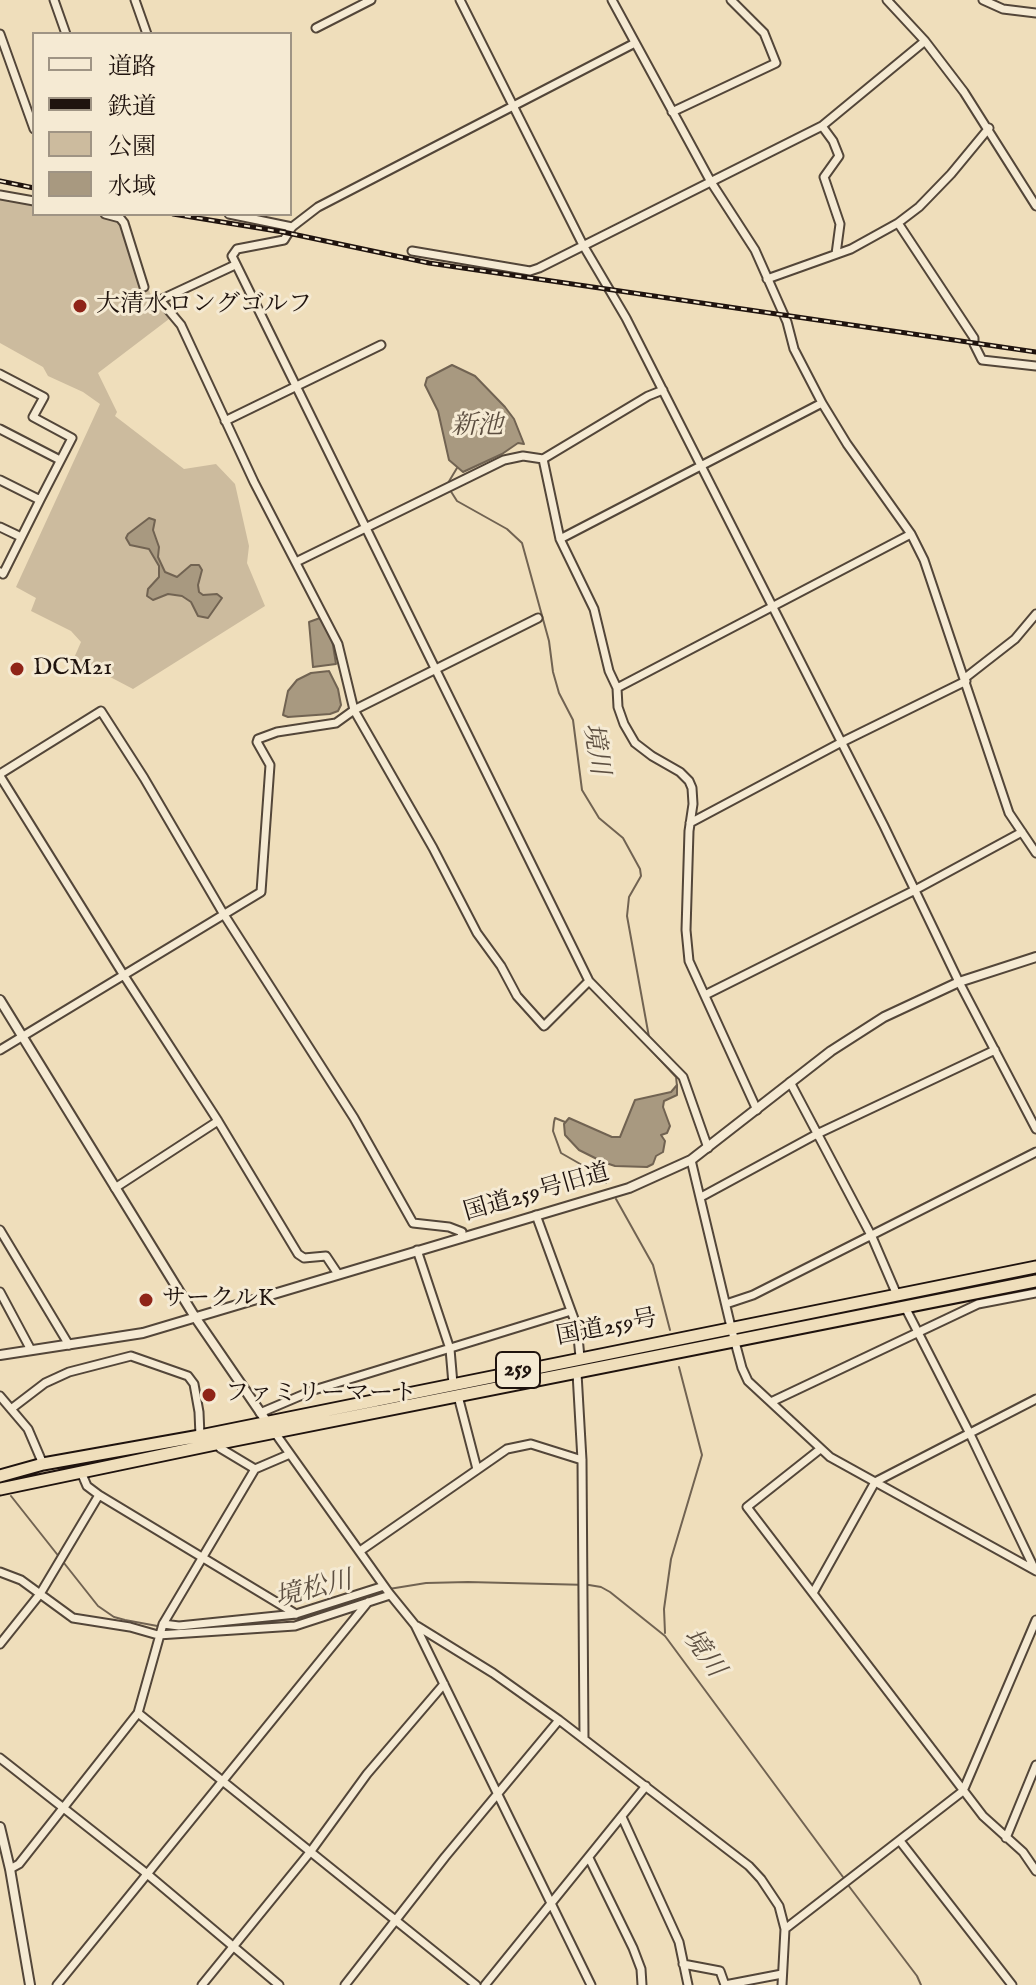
<!DOCTYPE html>
<meta charset="utf-8">
<style>
body{margin:0}
#map{position:relative;width:1036px;height:1985px;overflow:hidden;background:#efdebb;font-family:"IM FELL English","Noto Serif JP",serif}
canvas{display:block}
.legend{position:absolute;left:32px;top:32px;width:260px;height:184px;box-sizing:border-box;background:#f5ead3;border:2px solid #9f9484;margin:0;padding:10px 14px;list-style:none;font-size:24px;color:#1f130e}
.legend li{display:flex;align-items:center;gap:16px;height:40px}
.legend b{width:40px;border:2px solid #9f9484}
</style>
<div id="map">
<canvas width="1036" height="1985"></canvas>
<ul class="legend">
<li><b style="height:10px;background:#f5ead3"></b>道路</li>
<li><b style="height:10px;background:#1f130e"></b>鉄道</li>
<li><b style="height:22px;background:#ccbb9e"></b>公園</li>
<li><b style="height:22px;background:#a89980"></b>水域</li>
</ul>
</div>
<script>
const c = document.querySelector('canvas').getContext('2d');
c.lineJoin = 'round';
function paint(path, color) { c.fillStyle = color; c.fill(path, 'evenodd'); }
const toPath = rows => new Path2D(rows.map(r => 'M' + r).join(''));
function strokePath(path, color, width, dash) { c.strokeStyle = color; c.lineWidth = width; c.lineCap = dash ? 'butt' : 'round'; c.setLineDash(dash || []); c.stroke(path); }
function label(font, color, halo, rows, align = 'center') {
  c.font = font + ' "IM FELL English","Noto Serif JP",serif'; c.lineWidth = 6; c.setLineDash([]); c.textBaseline = 'middle'; c.strokeStyle = halo; c.fillStyle = color; for (const [text, x, y, turn = 0] of rows) {
    c.save(); c.translate(x, y); c.rotate((+turn || 0) * Math.PI / 180); c.textAlign = isNaN(turn) ? turn : align; if (halo) c.strokeText(text, 0, 0); c.fillText(text, 0, 0); c.restore();
  }
}
paint(toPath([
 [0,190,34,196,34,214,124,214,150,293,169,319,98,373,117,412,115,416,184,469,216,464,235,484,249,546,247,563,265,606,133,689,74,658,81,642,71,631,31,611,36,598,16,587,100,404,83,392,48,376,43,367,0,343]
]), '#ccbb9e');
const water = toPath([
 [452,365,475,376,505,407,514,419,524,444,518,443,502,454,463,472,449,460,438,411,425,385,427,378,452,365],
 [149,518,155,520,153,530,159,547,158,557,165,572,177,577,191,565,199,565,202,570,198,585,199,592,203,595,217,594,222,598,208,618,198,616,191,602,182,596,168,594,153,600,147,596,148,589,159,577,159,566,149,549,130,545,126,538,128,534,149,518],
 [320,618,332,639,336,664,313,667,309,622,320,618],
 [329,671,338,689,341,705,338,711,330,714,288,717,283,715,288,691,297,680,311,673,329,671],
 [677,1085,677,1095,664,1101,663,1107,670,1126,667,1133,661,1135,665,1141,663,1152,656,1156,653,1164,647,1167,615,1166,603,1162,579,1150,565,1135,564,1124,569,1118,612,1137,620,1137,635,1100,671,1092,677,1085]
]);
paint(water, '#a89980');
strokePath(water, '#716352', 2);
strokePath(toPath([
 [448,483,457,468],
 [450,490,457,501,507,529,522,543,549,641,553,672,559,693,573,720,582,790,599,818,623,838,640,869,641,876,629,897,627,916,649,1037],
 [650,1047,651,1050,676,1077,677,1086],
 [565,1122,555,1118,554,1122,553,1131,561,1153,596,1173,606,1183],
 [616,1199,653,1265,670,1330],
 [11,1496,98,1606,114,1617,125,1620,179,1630,294,1619,383,1591],
 [389,1589,426,1583,468,1582,589,1585,601,1587,610,1592,665,1636,843,1877],
 [665,1633,664,1609,671,1559,702,1455,679,1367],
 [848,1885,917,1976,921,1985]
]), '#716352', 2);
const minor = toPath([
 [54,0,66,34],
 [135,0,147,34],
 [460,0,583,245,626,318,884,826,959,982,1036,1129],
 [612,0,711,182,755,250,787,322,794,349,822,403,847,444,911,534,924,560,1009,813,1036,853],
 [887,0,925,41,964,92,1036,206],
 [983,0,1003,9,1036,13],
 [316,28,371,0],
 [0,34,34,129],
 [635,43,318,207,292,227,284,240,237,249,232,256,589,981,683,1077,708,1148],
 [672,112,776,63,764,33,731,0],
 [822,126,833,141,839,156,824,177,840,224,836,254],
 [0,195,34,201],
 [105,214,120,218,124,223,144,287],
 [229,214,292,227],
 [898,223,974,338,974,344,982,360,1036,366],
 [412,251,530,271,539,268,822,126,925,41],
 [235,265,160,300,181,325,254,482,338,644,354,710,433,848,477,933,501,966,517,996,544,1026,589,981],
 [767,279,851,249,898,223,919,207,951,174,989,128],
 [0,374,44,397,33,417,72,438,40,500],
 [225,421,381,345],
 [0,429,60,460],
 [543,459,560,539,594,609,609,671,617,688,618,707,624,724,635,743,652,756,680,772,689,781,692,788,693,804,689,831,686,930,689,961,757,1110],
 [0,480,40,500,3,574,0,572],
 [0,527,21,537],
 [560,539,822,403],
 [296,562,504,460,523,456,543,459,648,396,663,390],
 [965,678,1015,639,1036,614],
 [617,688,911,534],
 [0,774,101,711,144,778,223,913,354,1118,413,1223,449,1227,462,1232,461,1238],
 [0,776,123,974,218,1121,298,1254,304,1258,326,1256,338,1274],
 [690,823,840,743,966,681],
 [705,995,915,890,1022,832],
 [0,1050,261,892,270,765,257,742,258,739,277,732,336,723,354,710,538,618],
 [790,1082,872,1237,897,1295],
 [691,1160,731,1327,742,1368,748,1381,830,1457,1036,1571],
 [115,1188,218,1121],
 [701,1197,817,1134,995,1050],
 [536,1215,577,1327,580,1357],
 [0,1230,69,1345],
 [417,1250,450,1349,453,1384],
 [0,1292,31,1350],
 [726,1304,753,1295,1036,1152],
 [905,1307,969,1432,1035,1570],
 [577,1373,582,1460,584,1738],
 [0,1396,28,1429,43,1464],
 [458,1396,477,1469],
 [771,1402,978,1304,1036,1293],
 [11,1409,45,1383,69,1372,131,1356,188,1376,194,1384,199,1412,200,1436],
 [260,1413,314,1390,571,1311],
 [273,1430,389,1593,415,1625,591,1985],
 [220,1443,220,1448,255,1469],
 [819,1450,747,1507,983,1816,1023,1852,1036,1871],
 [81,1472,87,1486,99,1495,296,1614],
 [360,1551,507,1449,531,1444,582,1460],
 [0,1572,21,1580,73,1618,130,1627,158,1635,295,1626,390,1595],
 [813,1593,875,1482,1036,1399],
 [163,1624,179,1626,296,1614,384,1586],
 [417,1626,493,1673,559,1720,749,1866,761,1879,779,1906,785,1929,782,1985],
 [0,1644,40,1594,99,1495],
 [138,1713,476,1985],
 [0,1758,146,1873,279,1985],
 [622,1817,679,1942,688,1985],
 [1006,1838,1036,1765],
 [900,1841,1012,1985],
 [589,1858,633,1948,641,1969,642,1985],
 [10,1869,19,1864,138,1713,163,1624,255,1469,290,1454],
 [785,1929,963,1791,1036,1620],
 [683,1964,720,1971,725,1985],
 [57,1985,368,1602],
 [202,1985,311,1851,367,1774,444,1684],
 [345,1985,445,1857,559,1720],
 [485,1985,646,1786],
 [725,1985,782,1974]
]);
const tertiary = toPath([
 [0,1000,195,1317,267,1422],
 [0,1355,143,1333,629,1188,691,1160,831,1051,884,1017,959,982,1036,957],
 [0,1827,10,1869,30,1985]
]);
const trunk = toPath([
 [0,1476,43,1464,200,1436,1036,1267],
 [0,1489,220,1443,1036,1281]
]);
strokePath(minor, '#534639', 11);
strokePath(tertiary, '#534639', 12);
strokePath(trunk, '#1f130e', 15);
strokePath(minor, '#f5ead3', 7);
strokePath(tertiary, '#f5ead3', 8);
strokePath(trunk, '#efdebb', 11);
const rail = toPath([
 [0,181,34,188],
 [173,214,283,232,429,263,1036,352]
]);
strokePath(rail, '#1f130e', 5);
strokePath(rail, '#f5ead3', 2, [6]);
for (const [x, y, r, color] of [
 [80,306,8,"#8f2418"],
 [17,669,8,"#8f2418"],
 [146,1300,8,"#8f2418"],
 [209,1395,8,"#8f2418"]
]) { const dot = new Path2D(); dot.arc(x, y, r, 0, 2 * Math.PI); c.fillStyle = color; c.fill(dot); strokePath(dot, '#f5ead3', 3); }
for (const [x, y, w] of [
 [518,1370,44]
]) { const box = new Path2D(); box.roundRect(x - w / 2, y - 18, w, 36, 6); c.fillStyle = '#f5ead3'; c.fill(box); strokePath(box, '#1f130e', 2); }
label('bold 22px', '#1f130e', null, [
 ["259",518,1370]
]);
label('24px', '#1f130e', '#f5ead3', [
 ["大清水ロングゴルフ",96,306],
 ["DCM21",33,669],
 ["サークルK",162,1300],
 ["ファミリーマート",225,1395]
], 'left');
label('24px', '#1f130e', '#f5ead3', [
 ["国道259号旧道",537,1194,-16],
 ["国道259号",607,1329,-11]
]);
label('italic 26px', '#5d4f41', '#f5ead3', [
 ["新池",477,428],
 ["境川",594,749,81],
 ["境松川",314,1591,-14],
 ["境川",702,1654,55]
]);
</script>
